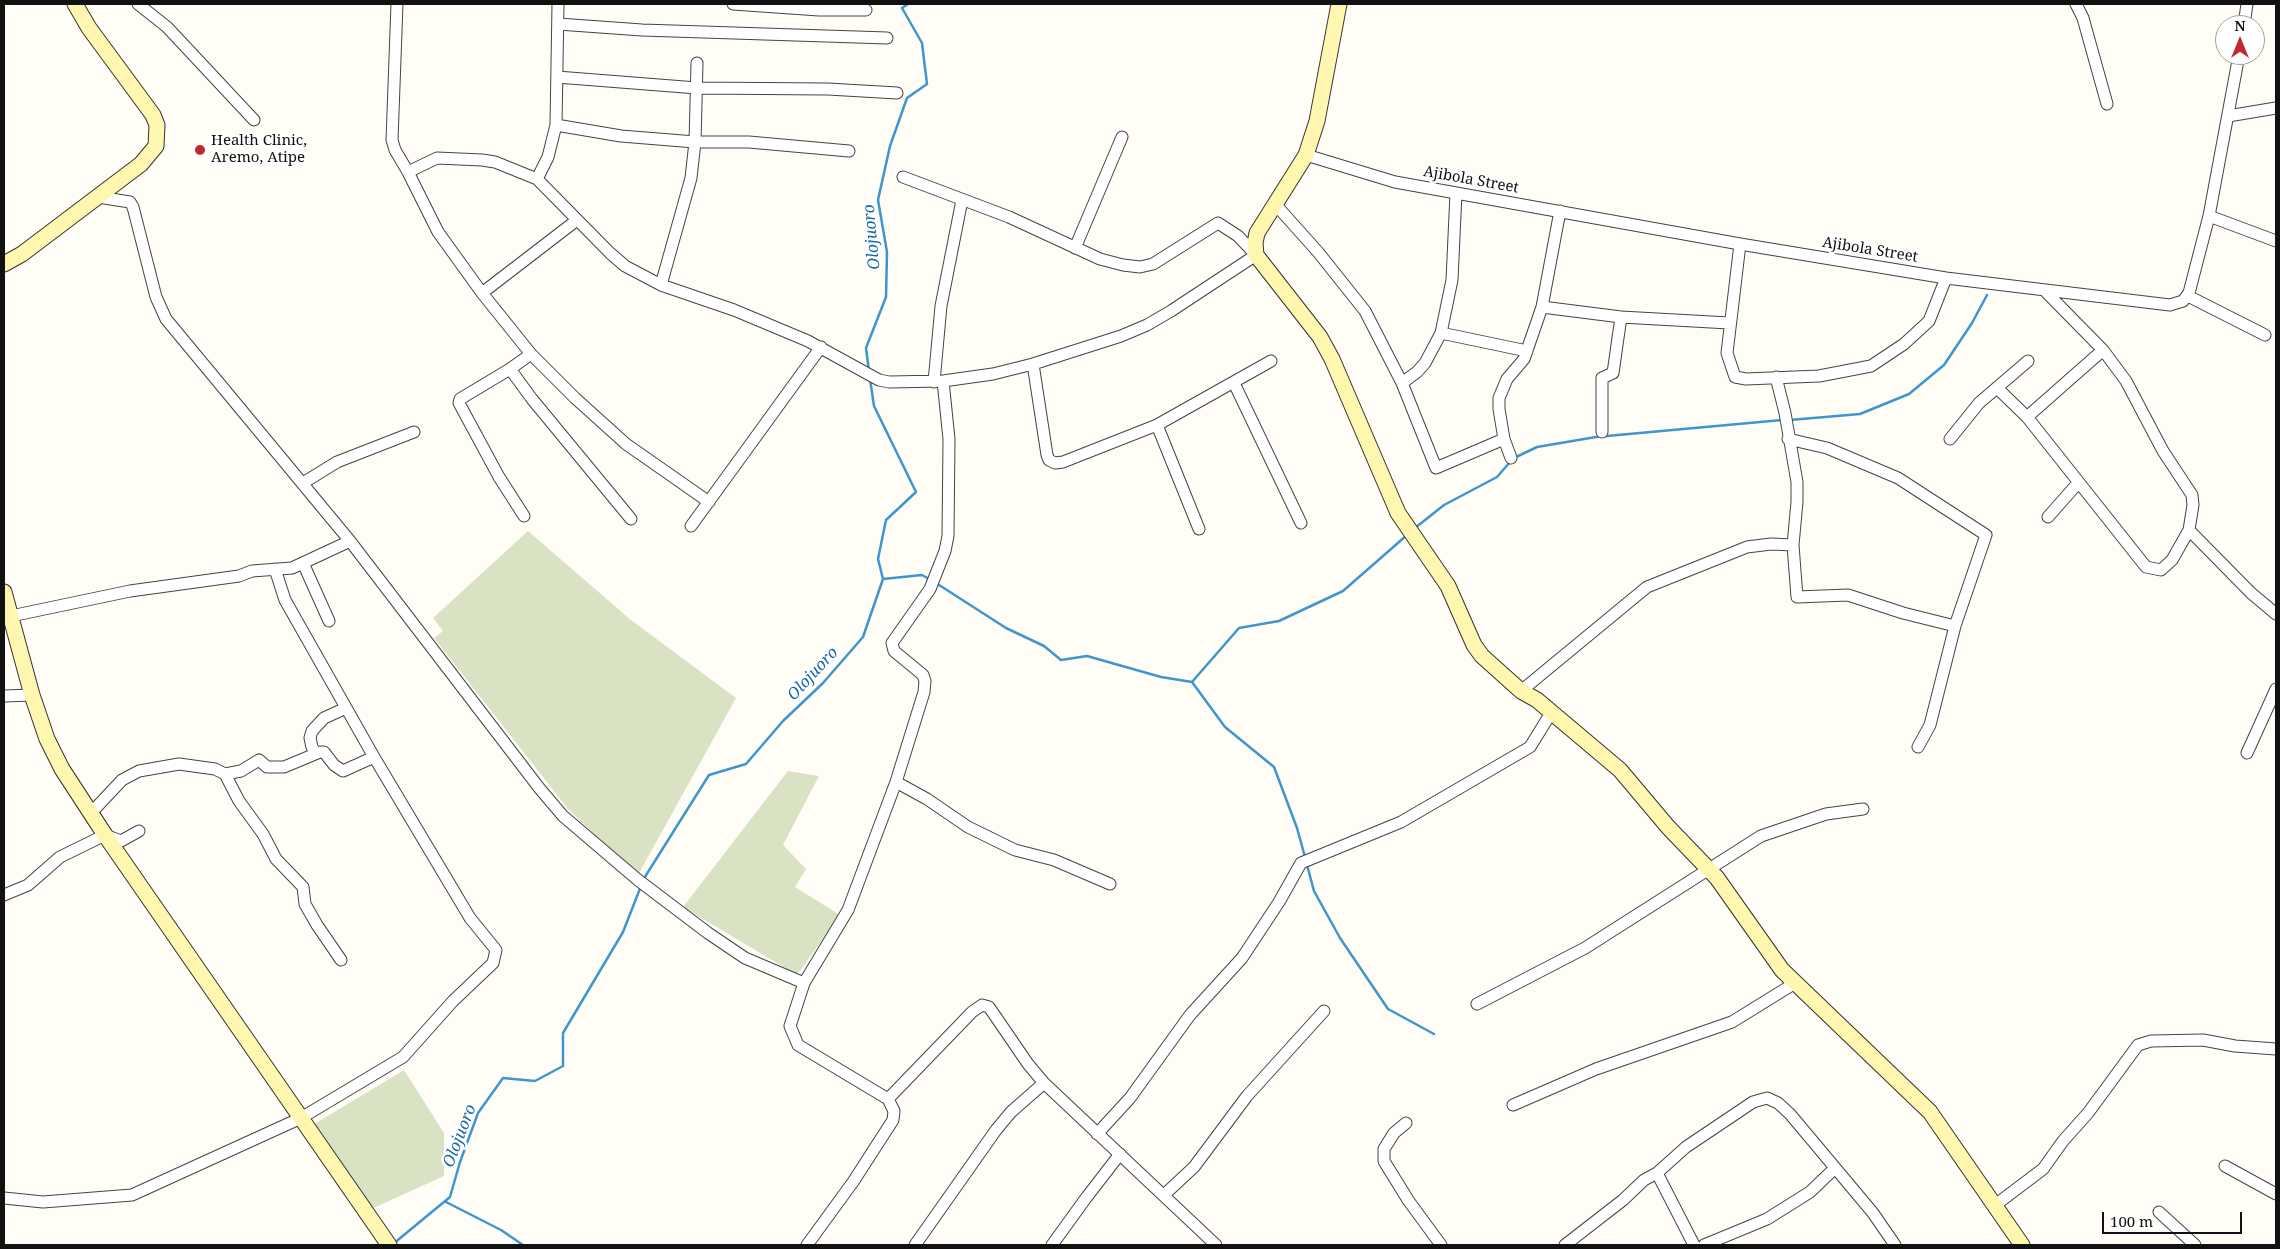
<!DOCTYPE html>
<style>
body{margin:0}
#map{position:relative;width:2280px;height:1249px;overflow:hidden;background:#fffdf5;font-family:"Noto Serif",serif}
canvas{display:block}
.frame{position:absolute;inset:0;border:5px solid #111;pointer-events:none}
.north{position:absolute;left:2215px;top:15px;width:50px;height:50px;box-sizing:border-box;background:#fff;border:1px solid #a0a0a0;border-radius:50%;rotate:0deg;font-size:14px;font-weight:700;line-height:20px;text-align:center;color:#111}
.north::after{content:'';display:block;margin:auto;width:18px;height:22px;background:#c4262e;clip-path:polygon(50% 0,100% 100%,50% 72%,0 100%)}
.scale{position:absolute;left:2102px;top:1212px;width:140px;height:22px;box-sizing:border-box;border:2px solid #111;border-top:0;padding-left:6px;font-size:15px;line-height:18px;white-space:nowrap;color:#111;-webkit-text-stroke:4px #fff;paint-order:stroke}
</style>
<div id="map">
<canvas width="2280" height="1249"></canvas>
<div class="frame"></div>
<div class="north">N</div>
<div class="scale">100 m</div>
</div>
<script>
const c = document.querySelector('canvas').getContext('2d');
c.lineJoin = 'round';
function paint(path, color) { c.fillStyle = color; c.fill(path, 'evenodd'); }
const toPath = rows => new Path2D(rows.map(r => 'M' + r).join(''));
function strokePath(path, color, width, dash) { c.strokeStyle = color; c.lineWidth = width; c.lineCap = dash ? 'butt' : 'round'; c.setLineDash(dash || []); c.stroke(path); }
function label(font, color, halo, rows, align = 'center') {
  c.font = font + ' "Noto Serif",serif'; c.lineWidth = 5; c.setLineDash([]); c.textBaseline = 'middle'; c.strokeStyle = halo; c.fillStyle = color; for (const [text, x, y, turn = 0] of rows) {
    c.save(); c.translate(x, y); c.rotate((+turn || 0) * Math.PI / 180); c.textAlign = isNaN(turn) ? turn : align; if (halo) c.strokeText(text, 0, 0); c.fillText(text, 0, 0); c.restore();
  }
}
paint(toPath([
 [528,531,631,620,736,698,638,875,568,809,434,638,443,631,433,618],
 [788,771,819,776,783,845,806,869,795,887,840,915,797,975,683,907],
 [404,1070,444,1133,444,1176,369,1210,311,1126]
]), '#d9e3c4');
strokePath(toPath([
 [869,371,866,348,886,297,887,252,878,200,890,146,907,98,927,84,922,43,902,8,908,4],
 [1790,420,1860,414,1909,394,1944,365,1972,323,1987,295],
 [1514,458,1537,447,1596,437,1782,420],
 [1415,528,1444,505,1497,477,1510,462],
 [883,579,922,575,931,580],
 [936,583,1006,628,1044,646,1061,660,1087,656,1161,677,1192,682,1239,628,1279,621,1343,591,1407,535],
 [1192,682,1225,727,1274,767,1297,828,1305,857],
 [1307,865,1314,891,1340,938,1388,1009,1434,1034],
 [643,880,709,775,746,764,783,721,823,683,863,637,883,579,878,559,886,520,916,492,874,406,870,379],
 [446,1202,501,1230,523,1245],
 [393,1244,450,1197,460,1162,478,1113,503,1078,535,1081,563,1066,563,1033,623,932,641,886]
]), '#3f96cf', 2.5);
const street = toPath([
 [138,4,167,27,254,120],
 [397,4,392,140,395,150,408,172,438,232,482,293,531,354,575,398,626,444,709,502],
 [733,4,819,10,866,10],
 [2076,4,2083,18,2107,104],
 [558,24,642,30,887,38],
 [2244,25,2247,4],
 [557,77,697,88,828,89,897,93],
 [2228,116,2276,108],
 [556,125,621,136,695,142,749,142,849,151],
 [1306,155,1395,182,1740,244,1946,278,2170,305,2183,301,2189,293,2209,216,2239,55],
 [408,172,437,158,482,160,495,162,537,179,610,253,625,266,661,285,734,310,808,341,879,380,889,382,943,381,993,374,1033,364,1121,336,1147,325,1171,311,1256,255,1238,236,1218,223,1153,264,1140,267,1123,265,1100,259,1009,217,903,177],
 [537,179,548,157,556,125,558,4],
 [98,197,130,202,133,207,156,297,166,319,350,541,540,789,563,816,638,880,708,933,745,958,804,983],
 [1275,204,1318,252,1365,311,1402,383,1436,468,1504,439],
 [2209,216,2276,241],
 [1740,244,1727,353,1735,377,1746,379,1819,376,1871,366,1904,344,1929,321,1946,278],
 [1075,248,1122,137],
 [661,285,691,178,695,142,697,63],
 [2045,291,2103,350,2126,381,2163,451,2192,495,2193,505,2189,530,2251,593,2276,614],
 [482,293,577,220],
 [2188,296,2265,335],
 [1542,307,1621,317,1729,323],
 [1441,333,1527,351],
 [531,354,510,369,532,399,631,519],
 [1033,364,1047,455,1049,460,1055,463,1063,462,1157,425,1271,361],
 [510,369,460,399,459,403,499,477,524,516],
 [1776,377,1785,413,1797,482,1797,502,1793,545,1797,597,1848,595,1903,613,1955,626],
 [934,382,941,306,962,200],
 [1234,383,1301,523],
 [1402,383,1417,372,1425,363,1441,333,1452,280,1456,193],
 [1997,388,2027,417,2146,567,2161,570,2172,560,2189,530],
 [2027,417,2103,350],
 [1157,425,1199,529],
 [1602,432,1602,378,1613,373,1621,317],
 [1788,439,1827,448,1898,478,1986,535,1955,626,1930,725,1918,747],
 [1950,439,1979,403,2028,361],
 [1511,458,1504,439,1499,409,1499,398,1507,379,1524,359,1542,307,1560,211],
 [303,483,337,462,414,432],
 [2048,517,2078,483],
 [691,526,821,347],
 [303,563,329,621],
 [11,616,130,591,239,576,252,571,292,568,350,541],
 [1521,691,1647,587,1747,547,1771,544,1793,545],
 [4,696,32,695],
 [315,752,312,747,310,738,312,731,324,718,346,708],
 [2247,753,2276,689],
 [225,774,239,801,263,834,276,859,303,887,305,904,317,925,341,960],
 [896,782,927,799,968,827,1015,850,1054,860,1110,884],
 [91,813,122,780,139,771,179,764,215,769,225,774,241,771,259,760,267,767,284,767,320,752,324,752,334,765,343,771,374,757],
 [4,895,28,885,60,857,105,835,121,841,139,831],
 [1477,1004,1585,948,1761,836,1826,814,1863,809],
 [888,1099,972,1012,982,1005,989,1007,1028,1064,1044,1083,1216,1245],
 [1513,1105,1596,1069,1732,1022,1795,983],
 [1406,1123,1394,1133,1384,1149,1384,1161,1408,1200,1441,1245],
 [1097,1134,1130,1098,1190,1015,1242,958,1279,902,1301,863,1401,822,1530,747,1551,713],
 [2225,1166,2276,1194],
 [1657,1173,1694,1245],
 [1165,1194,1194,1167,1247,1096,1324,1011],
 [4,1198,43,1202,132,1195,301,1118,403,1057,453,1001,493,963,496,950,470,918,374,757,285,600,275,569],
 [1994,1206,2043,1169,2063,1141,2088,1113,2138,1045,2151,1041,2203,1040,2235,1046,2276,1049],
 [2159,1212,2195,1245],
 [807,1245,853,1182,893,1120,894,1111,888,1099,798,1045,790,1026,804,983,848,910,896,782,924,692,925,681,923,675,894,651,892,643,930,589,945,551,948,536,949,439,943,381],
 [915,1245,996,1130,1011,1112,1044,1083],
 [1052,1245,1086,1198,1120,1154],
 [1565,1245,1623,1200,1644,1180,1657,1173,1686,1147,1753,1102,1767,1098,1778,1103,1790,1114,1873,1213,1895,1245],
 [1704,1245,1767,1219,1810,1192,1835,1168]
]);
const secondary = toPath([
 [1339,4,1317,121,1306,155,1257,233,1255,243,1256,255,1320,337,1332,359,1398,513,1448,586,1474,645,1482,656,1521,691,1537,700,1620,770,1668,827,1717,878,1782,970,1930,1112,2022,1245],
 [4,264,22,254,141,164,156,146,157,125,153,115,89,28,75,4],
 [4,592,32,695,47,739,62,769,105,835,389,1245]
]);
strokePath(street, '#444', 13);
strokePath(secondary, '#333', 17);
strokePath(street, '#fff', 11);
strokePath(secondary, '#fff6b0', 15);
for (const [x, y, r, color] of [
 [200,150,6,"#c4262e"]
]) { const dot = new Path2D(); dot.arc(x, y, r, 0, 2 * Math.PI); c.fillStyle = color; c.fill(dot); strokePath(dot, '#fff', 2); }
label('15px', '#111', '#fff', [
 ["Health Clinic,",211,141],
 ["Aremo, Atipe",211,158]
], 'left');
label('15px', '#111', '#fff', [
 ["Ajibola Street",1471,180,10],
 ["Ajibola Street",1870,250,9]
]);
label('italic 16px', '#1768a6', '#fff', [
 ["Olojuoro",872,237,-95],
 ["Olojuoro",813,674,-47],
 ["Olojuoro",460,1136,-69]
]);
</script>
